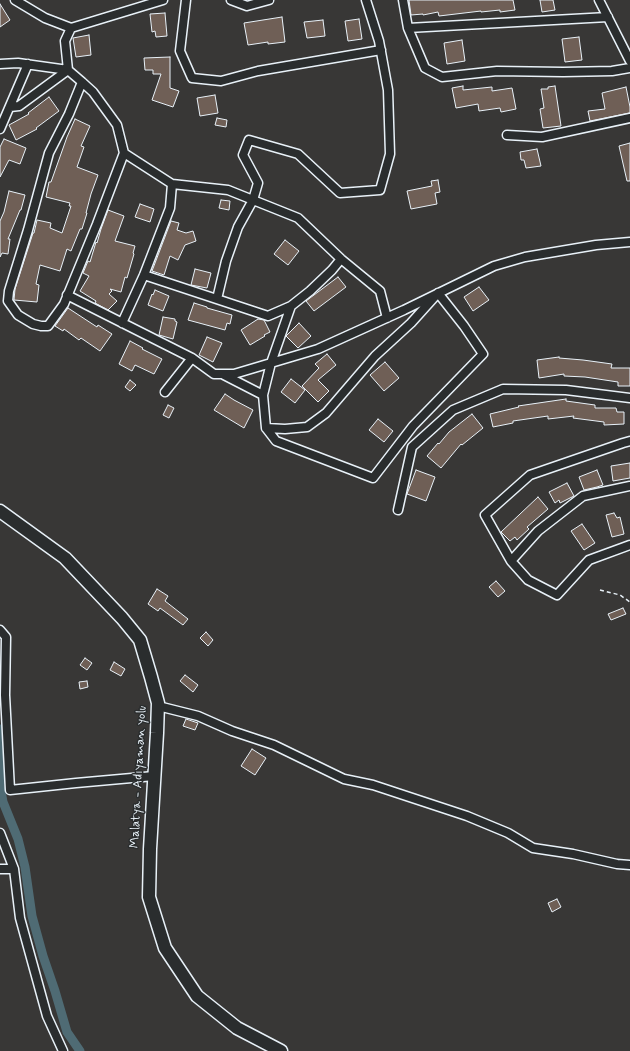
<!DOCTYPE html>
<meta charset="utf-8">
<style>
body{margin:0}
canvas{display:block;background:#383736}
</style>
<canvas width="630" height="1051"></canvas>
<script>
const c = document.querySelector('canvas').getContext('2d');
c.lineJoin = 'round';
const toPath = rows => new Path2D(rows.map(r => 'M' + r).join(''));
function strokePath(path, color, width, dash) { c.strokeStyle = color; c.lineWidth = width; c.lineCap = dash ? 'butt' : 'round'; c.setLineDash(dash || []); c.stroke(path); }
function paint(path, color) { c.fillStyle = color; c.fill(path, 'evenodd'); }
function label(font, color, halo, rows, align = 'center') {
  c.font = font + ' Mynerve,sans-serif'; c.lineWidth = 3; c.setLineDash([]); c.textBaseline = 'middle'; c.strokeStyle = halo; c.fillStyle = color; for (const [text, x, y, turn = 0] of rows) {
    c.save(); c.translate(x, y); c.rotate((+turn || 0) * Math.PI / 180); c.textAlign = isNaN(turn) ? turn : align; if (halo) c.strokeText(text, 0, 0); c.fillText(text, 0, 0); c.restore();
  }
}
strokePath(toPath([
 [0,729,4,757,0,785,3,802,18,839,25,867,32,916,43,956,55,991,67,1032,80,1051]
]), '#4f6b74', 9);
const building = toPath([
 [409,0,513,0,515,10,500,12,500,10,481,12,481,11,439,16,438,12,423,15,423,14,411,15,409,0],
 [540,0,553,0,555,10,542,12,540,0],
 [0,4,10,20,0,27,0,4],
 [165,13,167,36,156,37,155,31,152,32,150,14,165,13],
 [282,17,285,42,268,44,268,42,248,45,244,23,282,17],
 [359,19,362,39,348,41,345,21,359,19],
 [323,20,325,36,307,38,304,22,323,20],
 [89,35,91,55,76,57,73,38,89,35],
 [579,37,582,60,565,62,562,39,579,37],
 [462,40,465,61,447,64,444,43,462,40],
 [170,57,170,88,179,91,173,107,152,100,161,74,153,74,153,70,145,70,144,58,170,57],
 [463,86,463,90,492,87,492,91,512,88,516,109,501,112,500,108,479,111,478,104,456,108,452,88,463,86],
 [555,86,561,126,543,128,540,109,544,108,541,89,548,89,548,87,555,86],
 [626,87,630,107,630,113,590,121,588,111,605,109,602,93,626,87],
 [215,95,218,113,200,116,197,98,215,95],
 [49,97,59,111,36,128,37,129,16,140,9,125,29,114,28,113,49,97],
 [217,118,227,120,226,127,215,125,217,118],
 [75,119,90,126,81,146,84,147,77,167,98,175,91,194,86,213,87,213,82,229,80,229,71,251,67,249,60,271,40,265,36,284,39,285,37,302,14,300,15,289,33,233,34,233,37,220,51,223,50,228,62,233,71,206,69,206,70,203,46,197,49,182,51,182,67,137,75,119],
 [4,139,26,148,20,164,9,160,0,177,0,147,4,139],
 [630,143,630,181,627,181,619,146,630,143],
 [537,149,541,166,526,168,524,160,521,160,520,152,537,149],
 [438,180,440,192,435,193,437,204,411,209,407,191,432,186,431,181,438,180],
 [9,191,25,195,21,210,20,210,8,239,10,239,8,254,2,253,0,257,0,221,4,212,9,191],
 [221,200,230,201,229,210,219,208,221,200],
 [140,204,154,209,150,222,135,217,140,204],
 [108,210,124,216,115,241,135,246,133,253,134,254,127,278,125,277,121,292,110,289,112,291,109,294,117,301,108,310,95,303,96,301,80,291,89,276,83,273,88,261,90,262,96,242,97,243,101,229,108,210],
 [171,221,179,223,177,230,186,233,193,231,196,241,185,245,178,260,170,256,164,275,152,271,171,221],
 [285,240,299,251,288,265,274,254,285,240],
 [195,269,211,273,207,288,191,285,195,269],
 [338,277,346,287,314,311,306,301,338,277],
 [479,287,489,300,473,311,464,297,479,287],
 [155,290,169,296,163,311,148,305,152,294,153,295,155,290],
 [194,303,207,307,207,308,232,315,230,324,227,323,225,330,188,320,194,303],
 [68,308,97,327,98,325,112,334,100,351,81,338,79,340,64,329,63,331,55,326,68,308],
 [163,317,175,319,175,321,177,322,173,339,159,335,163,317],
 [258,319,264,320,270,332,264,335,265,336,250,345,241,330,258,319],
 [299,323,311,336,298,348,286,336,299,323],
 [207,337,222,343,213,362,199,355,207,337],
 [130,341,143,348,142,349,162,359,154,374,135,365,132,371,119,364,130,341],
 [327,354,336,365,318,380,329,391,318,402,302,386,319,368,315,364,327,354],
 [559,357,559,358,583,360,612,364,611,368,630,368,630,386,618,386,618,382,585,377,564,376,564,374,539,378,537,360,559,357],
 [385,362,399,378,384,391,370,375,385,362],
 [291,379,305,390,295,403,281,392,291,379],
 [130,380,136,385,130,391,125,387,130,380],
 [225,394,234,400,253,410,244,428,214,410,225,394],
 [566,399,566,401,595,405,595,408,616,408,617,412,624,412,624,424,604,425,604,422,573,418,574,416,548,419,548,416,513,421,513,423,493,427,490,414,519,407,518,406,566,399],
 [168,405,174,408,169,418,163,415,168,405],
 [472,414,483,428,462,445,461,444,441,468,427,456,438,443,439,444,449,432,472,414],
 [378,419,393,431,384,442,369,430,378,419],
 [630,463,630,478,613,481,611,466,630,463],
 [416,470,435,477,426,501,407,494,416,470],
 [597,470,603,485,597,487,584,490,579,477,597,470],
 [567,483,574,496,560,503,559,500,555,503,549,492,567,483],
 [538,497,548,509,527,527,529,529,517,540,515,537,510,541,501,532,538,497],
 [614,513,617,518,620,517,624,534,612,537,606,515,614,513],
 [582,524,595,543,584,550,571,531,582,524],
 [496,581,505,591,498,597,489,587,496,581],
 [157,589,168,596,165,601,188,619,183,625,160,608,158,611,148,604,157,589],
 [623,608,626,614,611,620,608,614,623,608],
 [206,632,213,640,208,646,200,638,206,632],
 [85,658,92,663,87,670,80,665,85,658],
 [114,662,125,669,121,676,110,670,114,662],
 [185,675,198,685,193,692,180,681,185,675],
 [87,681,88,687,80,689,79,682,87,681],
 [186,719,198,723,195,730,183,726,186,719],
 [252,749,266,758,255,775,241,766,252,749],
 [557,899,561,907,552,912,548,903,557,899]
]);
paint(building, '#6f5f56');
strokePath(building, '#e8f1f8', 1);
const street = toPath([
 [15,0,45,18,71,28],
 [186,0,180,51,192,78,221,81,258,71,381,50],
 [231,0,247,6,269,0],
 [403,0,408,28,608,17],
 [599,0,630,61],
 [408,28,425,68,442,77,497,71,563,72,612,71,630,68],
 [0,64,18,63,68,70],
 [82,82,69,114,49,153,28,230,9,291,8,301,18,315,33,324,41,326,48,326,64,304,97,224,124,153,117,125,93,92,82,82,68,70,65,41,71,28,163,0],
 [10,107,19,106,68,70],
 [0,129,28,64],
 [507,135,542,137,630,118],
 [124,153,172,184],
 [144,275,268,316,291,306,310,291,332,270,341,259],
 [67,295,192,358,165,392],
 [217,299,226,261,238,227,253,200,258,183,243,155,249,140,298,154,340,193,380,190,390,154,388,90,379,41,366,0],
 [122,323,144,275,170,208,172,184,228,190,298,218,341,259,380,291,387,318],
 [192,358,214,374,234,374,318,349,404,310,494,266,525,257,596,245,630,242],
 [224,375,263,395],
 [266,428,285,429,307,427,326,413,375,356,411,323,438,293,464,326,483,354,413,426,373,478,276,441,266,428,263,395,271,363,291,306],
 [630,486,583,496,538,531,511,561,528,580,557,595,589,560,630,545],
 [398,510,412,447,453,410,503,389,566,390,630,398],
 [511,561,485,515,530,475,623,443,630,441],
 [0,630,6,637,5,695,10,790,76,783,154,776],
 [158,706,198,716,232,731,274,745,344,779,373,785,467,816,508,833,533,848,573,854,617,864,630,865],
 [0,833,14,869,20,918,47,1016,63,1051],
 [0,869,14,869]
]);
const secondary = toPath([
 [0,511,65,558,122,618,140,640,151,677,158,703,157,733,150,849,149,897,165,948,197,996,237,1028,281,1051]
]);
strokePath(street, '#e8f1f8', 11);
strokePath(secondary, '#e8f1f8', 15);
strokePath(toPath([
 [600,590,620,595,630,602]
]), '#e8f1f8', 1.5, [4, 3]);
strokePath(street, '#2a2d2e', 8);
strokePath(secondary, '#2a2d2e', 12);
label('13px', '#e8f1f8', '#2a2d2e', [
 ["Malatya - Adıyaman yolu",139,777,-87]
]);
</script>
